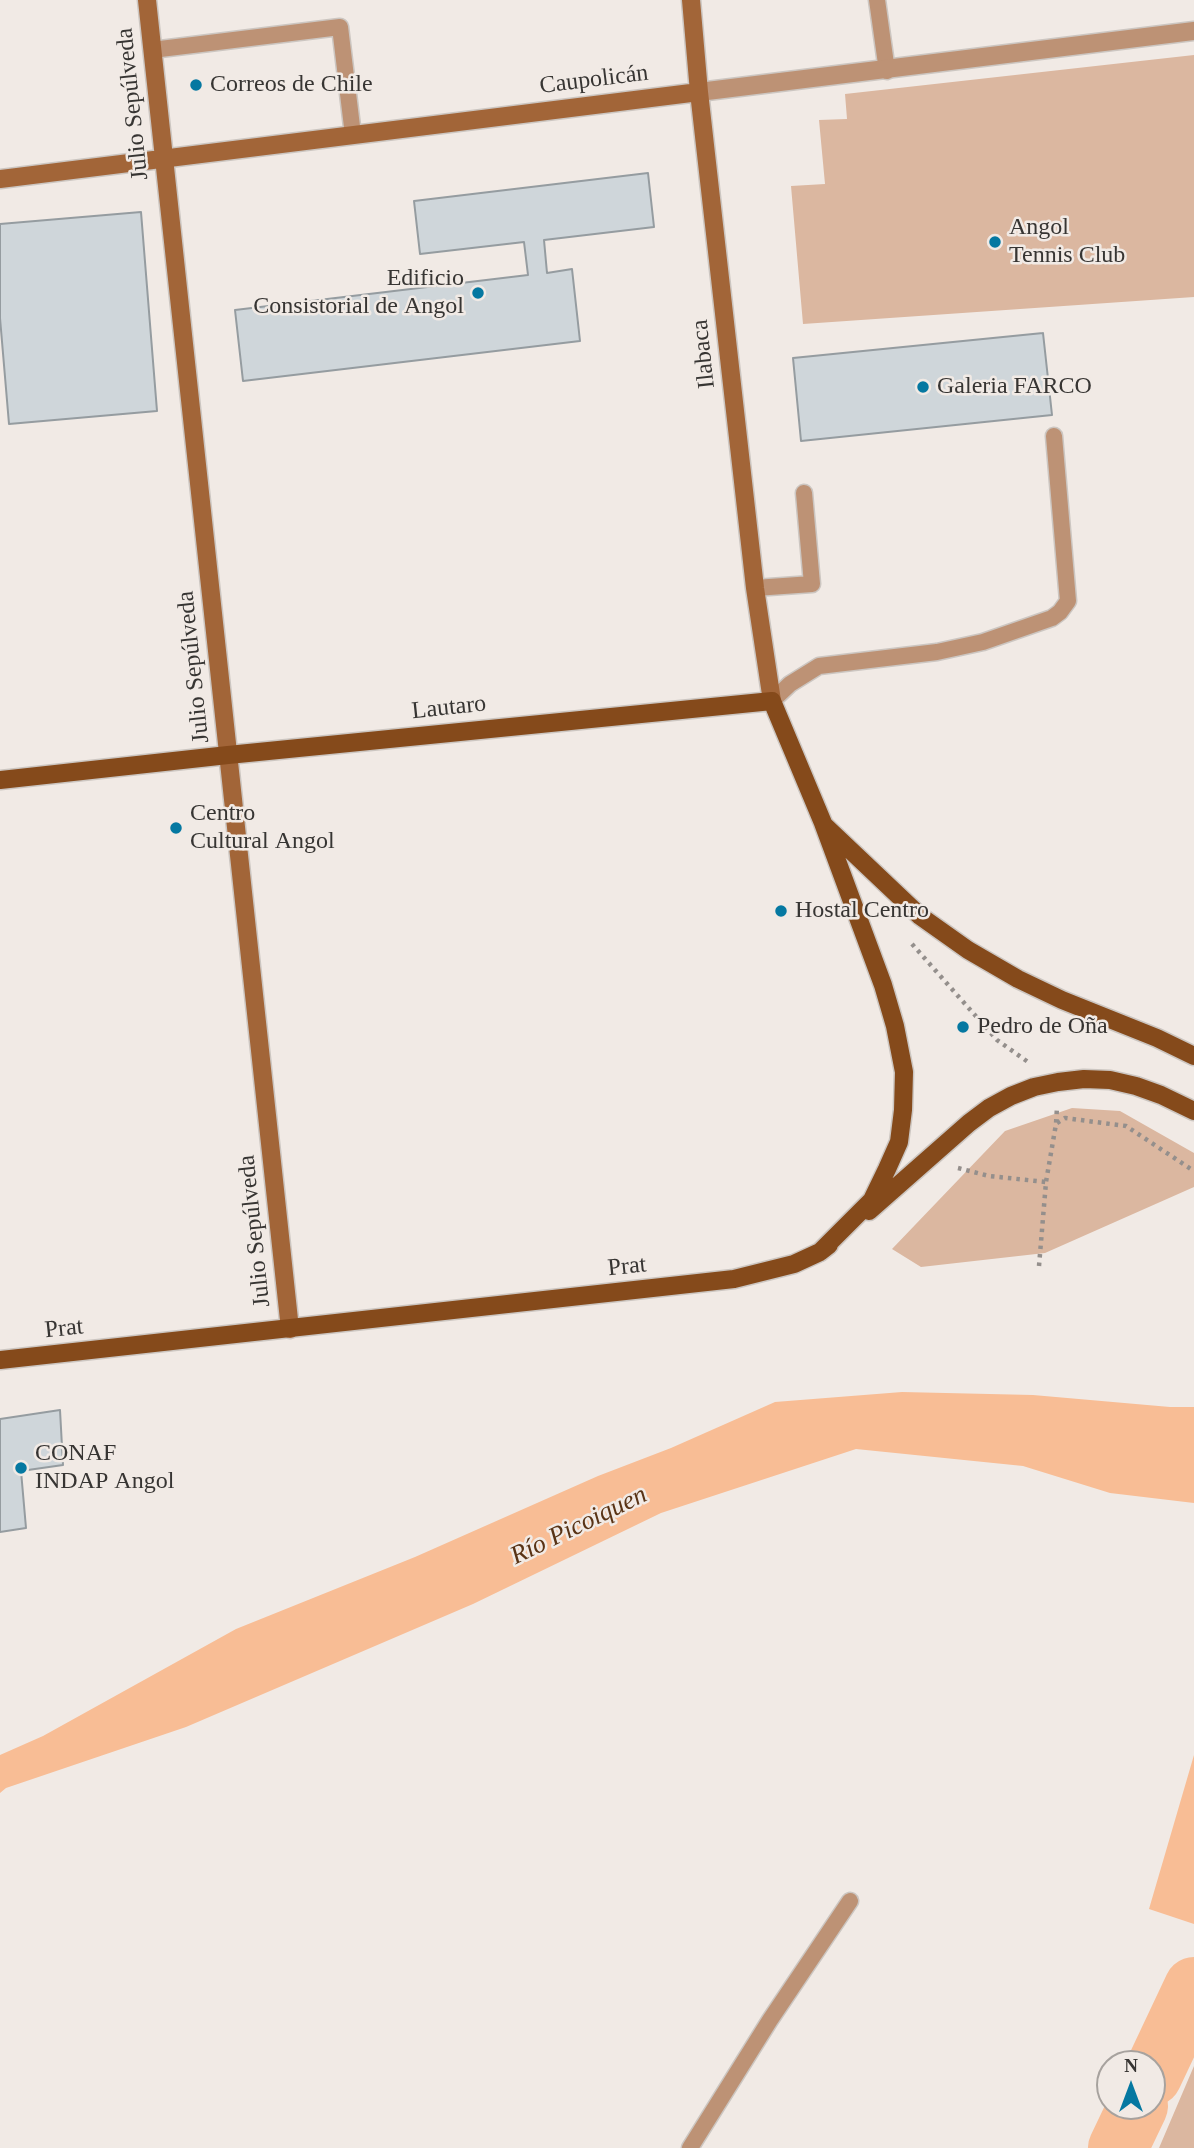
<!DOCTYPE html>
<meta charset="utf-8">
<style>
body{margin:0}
#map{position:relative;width:1194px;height:2148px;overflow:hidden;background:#f1eae5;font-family:"Times New Roman",serif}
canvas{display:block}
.north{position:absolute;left:1096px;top:2050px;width:70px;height:70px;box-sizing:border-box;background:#f1eae5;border:2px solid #a7a29e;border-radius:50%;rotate:0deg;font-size:19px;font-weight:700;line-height:28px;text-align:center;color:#373533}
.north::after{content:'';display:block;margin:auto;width:24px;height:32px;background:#0578a1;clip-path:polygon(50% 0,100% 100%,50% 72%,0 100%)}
</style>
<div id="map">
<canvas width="1194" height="2148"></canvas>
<div class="north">N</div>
</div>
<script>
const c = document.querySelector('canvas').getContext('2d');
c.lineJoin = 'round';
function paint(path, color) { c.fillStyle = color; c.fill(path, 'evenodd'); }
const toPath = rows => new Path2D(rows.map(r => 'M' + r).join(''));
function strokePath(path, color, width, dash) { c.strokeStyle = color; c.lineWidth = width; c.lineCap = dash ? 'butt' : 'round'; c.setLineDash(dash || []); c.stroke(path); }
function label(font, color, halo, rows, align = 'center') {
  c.font = font + ' "Times New Roman",serif'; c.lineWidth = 5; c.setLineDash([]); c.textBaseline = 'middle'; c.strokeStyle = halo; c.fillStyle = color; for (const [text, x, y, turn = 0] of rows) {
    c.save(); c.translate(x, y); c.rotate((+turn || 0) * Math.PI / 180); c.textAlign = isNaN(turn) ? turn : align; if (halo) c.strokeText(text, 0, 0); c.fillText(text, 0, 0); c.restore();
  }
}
paint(toPath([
 [1194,55,1194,297,803,324,791,186,825,184,819,120,847,119,845,94],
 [1072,1108,1120,1111,1194,1153,1194,1187,1045,1253,921,1267,892,1249,1005,1131],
 [1194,2066,1194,2148,1159,2148]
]), '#dbb7a0');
paint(toPath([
 [902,1392,1033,1395,1170,1407,1194,1407,1194,1503,1110,1493,1023,1466,856,1449,661,1513,473,1604,186,1727,6,1788,0,1793,0,1755,43,1736,236,1629,415,1557,598,1476,671,1448,775,1402],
 [1194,1755,1194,1924,1149,1909]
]), '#f8bd95');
strokePath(toPath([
 [1152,2076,1194,1987],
 [1118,2148,1138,2106]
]), '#f8bd95', 60);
const building = toPath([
 [648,173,654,227,544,240,547,273,572,269,580,341,243,381,235,310,528,275,524,242,420,254,414,201,648,173],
 [141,212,157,411,9,424,0,318,0,224,141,212],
 [1043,333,1052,415,801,441,793,358,1043,333],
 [60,1410,63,1465,21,1471,26,1528,0,1532,0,1419,60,1410]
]);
paint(building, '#cfd6da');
strokePath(building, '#959ca0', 2);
const service = toPath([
 [877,0,887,71],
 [152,50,340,27,353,135],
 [755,588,812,584,804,493],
 [772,701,790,684,819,666,937,652,983,642,1052,618,1060,612,1068,601,1054,436],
 [690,2148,770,2020,850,1901]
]);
const tertiary = toPath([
 [699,92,1194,31]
]);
const secondary = toPath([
 [147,0,290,1329],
 [691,0,699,92,755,588,772,701],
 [0,179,699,92]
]);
const primary = toPath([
 [0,780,228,755,772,701,823,823,883,985,895,1026,904,1072,903,1110,899,1142,887,1169,872,1200,820,1252],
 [825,826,920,916,968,950,1018,979,1062,1000,1157,1038,1194,1056],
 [869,1211,969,1123,989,1108,1011,1096,1034,1087,1058,1082,1084,1079,1110,1080,1136,1086,1161,1095,1194,1111],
 [0,1360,734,1279,794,1264,820,1252,829,1245]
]);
strokePath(service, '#ccc6c1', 19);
strokePath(tertiary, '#ccc6c1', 21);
strokePath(secondary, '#ccc6c1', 21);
strokePath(primary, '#ccc6c1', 21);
strokePath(toPath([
 [912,944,997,1040,1028,1062],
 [1057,1123,1065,1118,1126,1126,1194,1171],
 [958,1168,989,1176,1046,1182],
 [1039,1266,1046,1182,1056,1124,1057,1107]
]), '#948f8c', 4.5, [3.5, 5]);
strokePath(service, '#bd9275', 16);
strokePath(tertiary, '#bd9275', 18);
strokePath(secondary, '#a26538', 18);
strokePath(primary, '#854a1b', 18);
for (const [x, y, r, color] of [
 [196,85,7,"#0578a1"],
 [995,242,7,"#0578a1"],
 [478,293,7,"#0578a1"],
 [923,387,7,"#0578a1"],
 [176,828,7,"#0578a1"],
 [781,911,7,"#0578a1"],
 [963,1027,7,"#0578a1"],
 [21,1468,7,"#0578a1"]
]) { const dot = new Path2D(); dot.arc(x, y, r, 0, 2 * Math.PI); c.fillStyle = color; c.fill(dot); strokePath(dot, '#f1eae5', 2.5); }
label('24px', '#373533', '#f1eae5', [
 ["Caupolicán",594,80,-7],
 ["Julio Sepúlveda",133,104,-96],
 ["Ilabaca",704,354,-96],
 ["Julio Sepúlveda",194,667,-96],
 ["Lautaro",449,708,-6],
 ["Julio Sepúlveda",255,1231,-96],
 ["Prat",627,1267,-6],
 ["Prat",64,1329,-6]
]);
label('24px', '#373533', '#f1eae5', [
 ["Correos de Chile",210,85],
 ["Angol",1009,228],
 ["Tennis Club",1009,256],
 ["Edificio",464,279,"right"],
 ["Consistorial de Angol",464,307,"right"],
 ["Galeria FARCO",937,387],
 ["Centro",190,814],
 ["Cultural Angol",190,842],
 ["Hostal Centro",795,911],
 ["Pedro de Oña",977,1027],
 ["CONAF",35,1454],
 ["INDAP Angol",35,1482]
], 'left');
label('italic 26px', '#593315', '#f1eae5', [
 ["Río Picoiquen",579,1526,-26]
]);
</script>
